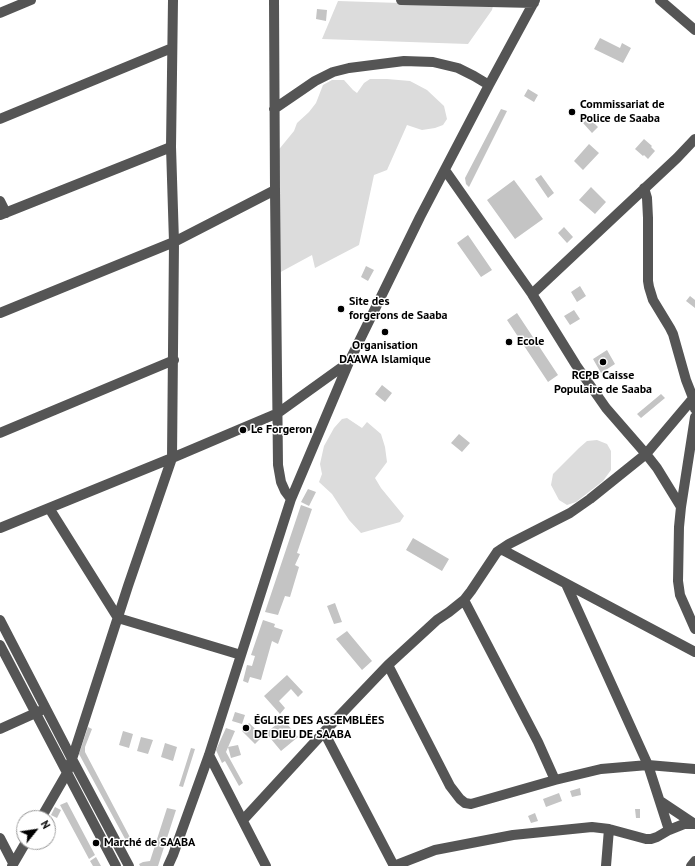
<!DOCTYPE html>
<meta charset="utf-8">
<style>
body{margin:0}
#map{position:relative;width:695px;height:866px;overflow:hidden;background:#fff;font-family:"PT Sans",sans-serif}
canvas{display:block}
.north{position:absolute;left:16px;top:810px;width:40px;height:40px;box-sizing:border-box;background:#fff;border:1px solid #999;border-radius:50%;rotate:60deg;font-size:11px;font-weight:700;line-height:16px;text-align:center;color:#000}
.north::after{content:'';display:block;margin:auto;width:14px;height:18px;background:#000;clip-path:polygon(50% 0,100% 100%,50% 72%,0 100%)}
</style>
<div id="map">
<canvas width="695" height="866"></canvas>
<div class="north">N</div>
</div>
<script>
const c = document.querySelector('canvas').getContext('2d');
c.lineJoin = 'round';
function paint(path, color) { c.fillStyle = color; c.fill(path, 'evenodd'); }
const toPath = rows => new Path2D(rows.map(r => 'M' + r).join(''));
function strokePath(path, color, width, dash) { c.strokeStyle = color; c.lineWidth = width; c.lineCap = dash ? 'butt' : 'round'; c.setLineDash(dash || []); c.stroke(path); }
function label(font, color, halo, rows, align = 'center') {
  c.font = font + ' "PT Sans",sans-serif'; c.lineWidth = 3; c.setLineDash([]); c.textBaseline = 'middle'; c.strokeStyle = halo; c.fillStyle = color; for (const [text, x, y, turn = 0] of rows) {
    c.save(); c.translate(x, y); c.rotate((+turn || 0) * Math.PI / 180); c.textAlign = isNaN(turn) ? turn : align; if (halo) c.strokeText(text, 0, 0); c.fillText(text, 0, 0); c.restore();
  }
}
paint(toPath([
 [338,1,493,6,492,10,468,44,322,39],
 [370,79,387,79,410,81,427,90,444,106,447,119,443,125,435,128,422,130,407,125,387,170,374,175,359,245,315,268,312,255,277,274,276,153,294,131,297,123,309,112,316,103,323,85,332,80,344,80,353,90,357,93,364,83],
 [347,418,362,428,367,422,381,434,385,447,387,462,375,478,381,488,404,516,400,522,361,533,349,520,332,494,319,482,322,474,320,464,324,446,334,428,342,419],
 [597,440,607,444,611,451,611,470,603,481,576,502,567,505,559,500,551,485,553,474,579,448,587,441]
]), '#dcdcdc');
paint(toPath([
 [317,9,327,10,326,21,316,19],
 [600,38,620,48,622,43,631,48,623,63,594,49],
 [528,89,538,95,534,102,524,96],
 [501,109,507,111,469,187,466,184,465,178],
 [589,118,598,127,592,133,583,123],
 [644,139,652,146,651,147,655,151,648,159,644,155,643,156,635,149],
 [589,144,599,153,583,170,574,161],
 [541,175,554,193,548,198,535,179],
 [514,180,543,219,515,239,487,200],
 [591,187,606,202,595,214,579,200],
 [564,227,573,237,567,243,558,233],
 [468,235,492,270,481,277,457,243],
 [366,266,374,270,368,281,361,277],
 [580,286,586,296,577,302,571,292],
 [690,296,695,300,695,308,686,301],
 [574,310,580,319,570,325,564,316],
 [517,313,558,375,548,382,507,320],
 [607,350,615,364,601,373,593,359],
 [382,385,392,393,385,402,375,394],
 [661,394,665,398,641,418,637,414],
 [459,434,470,443,462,452,451,443],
 [308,489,316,492,309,506,301,502],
 [301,505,312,509,297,553,300,554,295,565,299,567,290,597,285,596,278,615,265,612],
 [413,538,449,559,442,571,406,550],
 [335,603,342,622,334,624,327,606],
 [263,620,275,624,274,627,283,630,278,644,272,641,261,680,250,677,248,683,243,681,247,665,252,666,255,656,251,655],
 [347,631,372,661,362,670,336,639],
 [287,675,303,692,298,697,291,689,279,701,285,708,280,714,264,696],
 [235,712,245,715,242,724,232,721],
 [283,719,298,737,281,751,266,733],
 [249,723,263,736,255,744,242,731],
 [88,727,92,729,85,747,85,752,134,845,130,848,79,754],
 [226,728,235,731,226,752,243,783,239,786,225,761,222,763,216,750],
 [123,731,133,734,129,748,119,745],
 [141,737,153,740,148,754,137,751],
 [165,743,177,747,173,761,161,757],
 [238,745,241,755,231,758,228,747],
 [191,748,195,749,183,787,179,786],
 [580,788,581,795,572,797,570,791],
 [559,793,562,801,546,807,543,799],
 [67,802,95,855,89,859,60,805],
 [55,807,61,810,57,818,51,815],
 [167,808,176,810,158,866,140,866,139,864,143,862,150,861],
 [635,809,640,809,640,818,636,818],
 [535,813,538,821,531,823,528,816],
 [96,857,101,866,93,866,90,861]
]), '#c4c4c4');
strokePath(toPath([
 [274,0,275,190,278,465,281,482,285,491,291,499],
 [401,0,534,3],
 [660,0,695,30],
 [0,13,31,0],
 [274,109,315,81,333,72,349,68,404,61,433,62,458,68,474,76,489,85],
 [0,119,172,48],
 [445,170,532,294,576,365,606,408,646,454,657,468,681,507,679,527,678,581,680,595,695,629],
 [644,188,647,198,648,218,648,281,649,287,653,300,670,328,673,334,686,380,693,398,695,409],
 [0,201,6,213],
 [0,215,171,147],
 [532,294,677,158,695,139],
 [0,313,174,242,275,190],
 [0,433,174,360],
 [681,507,695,417],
 [49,508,118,618,241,655],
 [0,528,172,458,278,413,349,362],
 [501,549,695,652],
 [566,584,648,765,669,830],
 [464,600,538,742,555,780],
 [0,620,72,759,129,866],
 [0,645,116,866],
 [388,665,450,786,460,799,465,803,471,804,555,780,601,769,648,765,695,769],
 [0,729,40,711],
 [324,732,394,866],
 [209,755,266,866],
 [660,801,693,823],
 [41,818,67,773,72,759,128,586,172,458,174,242,171,147,173,0],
 [243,820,324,732,388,665,437,620,449,612,464,600,471,591,497,552,509,544,570,513,590,499,646,454,695,396],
 [0,838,13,863],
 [12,866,26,842],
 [168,866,173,855,209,755,291,499,349,362,420,217,489,85,535,0],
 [394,866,435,850,513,835,592,827,609,829,646,839,651,839,657,837,669,830,684,824,695,824],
 [606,866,609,829],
 [691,866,695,861]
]), '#555', 10);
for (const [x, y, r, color] of [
 [572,112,4,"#000"],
 [341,309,4,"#000"],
 [385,332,4,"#000"],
 [509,342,4,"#000"],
 [603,362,4,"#000"],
 [243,430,4,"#000"],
 [246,728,4,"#000"],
 [96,843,4,"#000"]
]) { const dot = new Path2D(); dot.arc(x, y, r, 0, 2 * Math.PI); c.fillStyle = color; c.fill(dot); strokePath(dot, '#fff', 1.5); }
label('bold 12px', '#000', '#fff', [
 ["Commissariat de",580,105],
 ["Police de Saaba",580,119],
 ["Site des",349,302],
 ["forgerons de Saaba",349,316],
 ["Ecole",517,342],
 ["Organisation",385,346,"center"],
 ["DA'AWA Islamique",385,360,"center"],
 ["RCPB Caisse",603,376,"center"],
 ["Populaire de Saaba",603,390,"center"],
 ["Le Forgeron",251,430],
 ["ÉGLISE DES ASSEMBLÉES",254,721],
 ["DE DIEU DE SAABA",254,735],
 ["Marché de SAABA",104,843]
], 'left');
</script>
